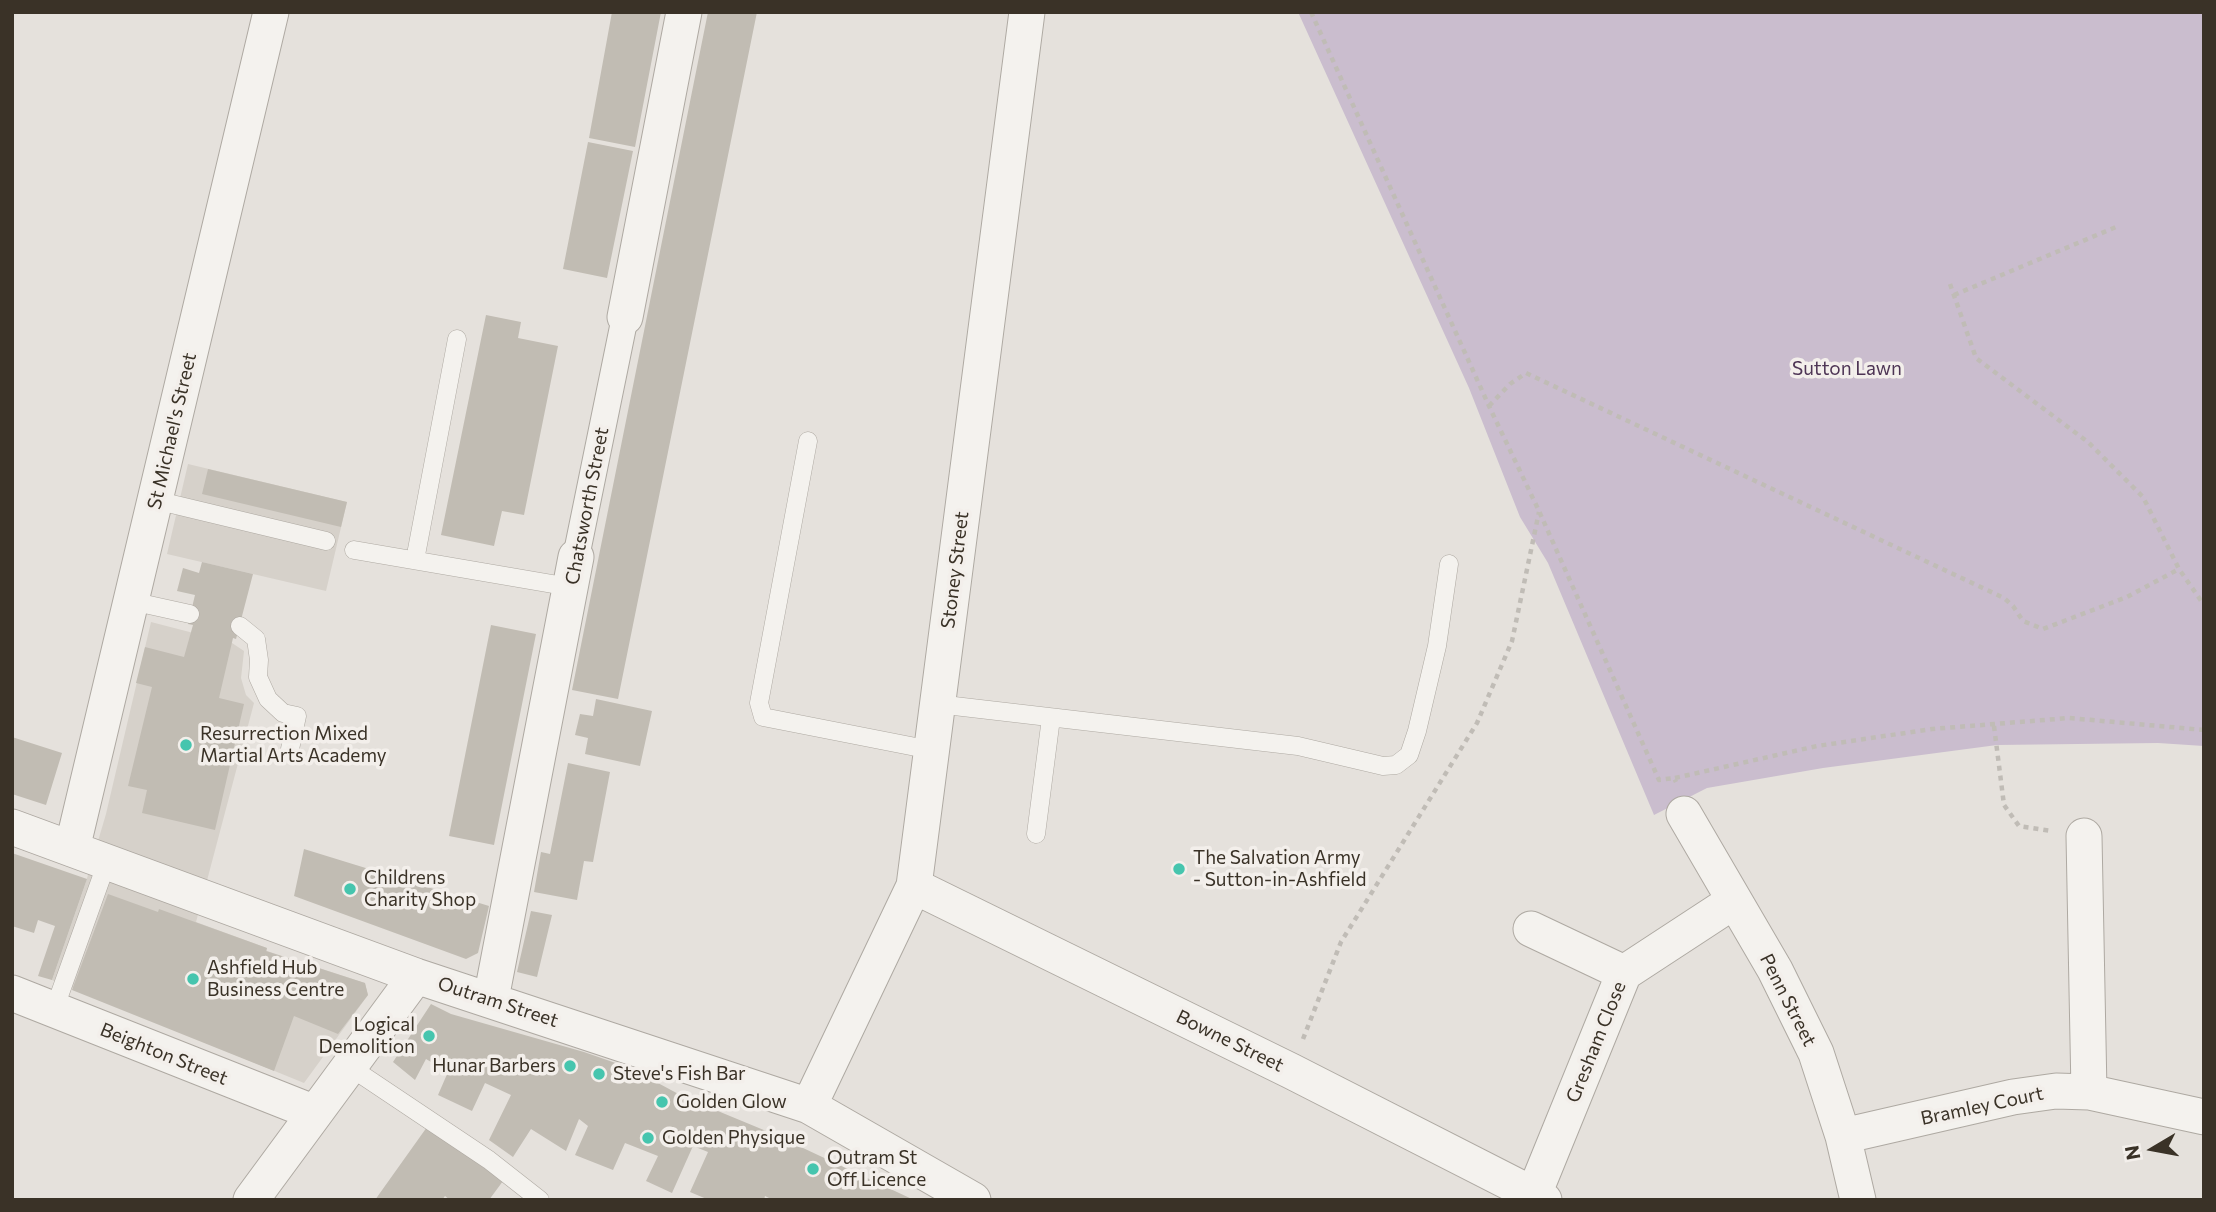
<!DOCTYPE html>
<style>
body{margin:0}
#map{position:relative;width:2216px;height:1212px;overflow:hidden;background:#e5e1dc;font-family:Commissioner,sans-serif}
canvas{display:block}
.frame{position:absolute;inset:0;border:14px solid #3a3227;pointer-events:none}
.north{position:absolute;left:2118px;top:1114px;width:70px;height:70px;-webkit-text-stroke:5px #f3efeb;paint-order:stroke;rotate:260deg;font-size:19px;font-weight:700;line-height:28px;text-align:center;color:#3a3227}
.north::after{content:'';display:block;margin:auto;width:24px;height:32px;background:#3a3227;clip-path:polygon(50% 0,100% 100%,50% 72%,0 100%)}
</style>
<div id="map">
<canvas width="2216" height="1212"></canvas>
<div class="frame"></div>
<div class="north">N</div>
</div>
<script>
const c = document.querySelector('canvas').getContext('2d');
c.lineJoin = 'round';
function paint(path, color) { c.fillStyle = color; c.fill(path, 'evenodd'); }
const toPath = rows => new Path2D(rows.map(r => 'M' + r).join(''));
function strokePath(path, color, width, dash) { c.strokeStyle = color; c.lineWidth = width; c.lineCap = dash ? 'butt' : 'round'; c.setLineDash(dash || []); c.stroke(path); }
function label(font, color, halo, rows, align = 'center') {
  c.font = font + ' Commissioner,sans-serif'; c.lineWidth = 7; c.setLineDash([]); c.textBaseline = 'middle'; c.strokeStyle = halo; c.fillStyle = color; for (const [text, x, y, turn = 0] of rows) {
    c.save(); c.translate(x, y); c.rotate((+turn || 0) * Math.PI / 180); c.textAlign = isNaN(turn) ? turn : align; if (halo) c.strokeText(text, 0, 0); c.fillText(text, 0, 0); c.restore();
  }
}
paint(toPath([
 [188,464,347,502,326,591,167,554],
 [151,622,232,643,244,651,241,678,246,695,254,703,196,922,267,948,267,951,365,983,368,995,304,1083,52,980,85,885,106,814]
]), '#d6d1ca');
paint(toPath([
 [1298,12,2204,12,2204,746,2158,743,1997,745,1823,768,1707,788,1654,815,1548,563,1520,517,1469,388]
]), '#cabdce');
paint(toPath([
 [612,12,661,12,635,147,589,138],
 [708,12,757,12,618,699,572,690],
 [588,142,633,151,607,278,563,269],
 [486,315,521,322,518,338,558,346,524,515,502,511,494,546,441,535],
 [208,469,347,502,341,527,202,494],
 [202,562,253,574,236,639,233,638,219,698,244,704,215,830,142,813,147,790,128,786,152,687,136,683,145,647,184,657,193,625,188,624,195,595,177,591,183,568,199,573],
 [491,625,536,634,494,845,449,836],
 [596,699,652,711,640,766,585,754,588,738,575,735,580,714,593,716],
 [12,737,62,753,46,805,12,794],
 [568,763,610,772,593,862,584,861,577,900,534,892,541,852,550,854],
 [304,849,489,906,478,953,466,959,294,896],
 [12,853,87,879,52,980,38,976,55,926,38,920,34,933,12,926],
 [108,894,158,912,159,909,267,948,266,951,365,983,368,995,338,1034,294,1016,274,1071,72,990],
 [531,911,552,915,537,977,517,972],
 [431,1004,451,1014,584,1052,630,1068,684,1097,771,1133,914,1200,773,1200,765,1196,764,1200,709,1200,690,1192,708,1152,693,1146,672,1193,646,1181,658,1156,625,1143,613,1170,575,1155,588,1126,579,1119,566,1151,531,1129,513,1157,489,1140,511,1095,485,1083,472,1111,438,1095,448,1072,426,1059,415,1080,393,1062],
 [427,1127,503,1181,489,1200,450,1200,445,1196,442,1200,375,1200]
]), '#c1bcb3');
const service = toPath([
 [808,441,759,703,763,717,931,750],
 [155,500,326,541],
 [354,550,570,587],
 [415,560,457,339],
 [131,601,190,614],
 [240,626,256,639,259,660,258,677,268,699,283,713,297,716,290,749],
 [937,704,1298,746,1383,766,1396,765,1409,755,1417,731,1437,646,1449,564],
 [1036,834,1051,718],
 [54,1010,107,862],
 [350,1067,489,1160,540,1200]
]);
const pedestrian = toPath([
 [576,557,625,317]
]);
const minor = toPath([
 [625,317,684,12],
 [1684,814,1775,970,1816,1053,1843,1136,1858,1200],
 [12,827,416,976,809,1106,973,1200],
 [2084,836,2089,1092],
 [72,849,271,12],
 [914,886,1291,1071,1544,1200],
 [1531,929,1624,973],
 [12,993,315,1113],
 [491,999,576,557],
 [809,1106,914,886,1027,12],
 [1843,1136,2013,1097,2056,1091,2089,1092,2204,1117],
 [1534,1194,1624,973,1734,901],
 [251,1200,416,976]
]);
strokePath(service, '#aea9a2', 19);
strokePath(pedestrian, '#aea9a2', 28);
strokePath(minor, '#aea9a2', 37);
strokePath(toPath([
 [1311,12,1489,406,1539,511,1659,780,1674,778,1676,782],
 [1950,284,1976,358,2088,442,2143,497,2179,569,2204,605],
 [1954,295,2116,227],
 [1489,406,1510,384,1526,373,2004,598,2013,606,2023,621,2043,629,2127,597,2179,569],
 [1994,726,2004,805,2019,826,2052,831],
 [1675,778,1817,746,1932,729,2069,718,2204,730],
 [1303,1039,1341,942,1477,723,1512,641,1539,512]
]), '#c0bcb6', 4.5, [5, 5]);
strokePath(service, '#f4f2ee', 18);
strokePath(pedestrian, '#f4f2ee', 26);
strokePath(minor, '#f4f2ee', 35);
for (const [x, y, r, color] of [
 [186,745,7,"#46c5ae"],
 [1179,869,7,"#46c5ae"],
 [350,889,7,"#46c5ae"],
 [193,979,7,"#46c5ae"],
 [429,1036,7,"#46c5ae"],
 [570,1066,7,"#46c5ae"],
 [599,1074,7,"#46c5ae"],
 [662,1102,7,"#46c5ae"],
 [648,1138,7,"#46c5ae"],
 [813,1169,7,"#46c5ae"]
]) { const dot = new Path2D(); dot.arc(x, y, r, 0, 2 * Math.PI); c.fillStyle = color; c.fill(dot); strokePath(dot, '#f3efeb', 2.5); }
label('19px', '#4e3555', '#f3efeb', [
 ["Sutton Lawn",1847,369]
]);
label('19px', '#3a3227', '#f3efeb', [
 ["St Michael's Street",172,431,-77],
 ["Chatsworth Street",587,506,-79],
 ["Stoney Street",955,570,-83],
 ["Penn Street",1788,1000,63],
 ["Outram Street",498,1002,18],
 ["Bowne Street",1230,1041,26],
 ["Gresham Close",1596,1042,-68],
 ["Beighton Street",164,1054,22],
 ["Bramley Court",1982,1106,-12]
]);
label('19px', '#3a3227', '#f3efeb', [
 ["Resurrection Mixed",200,734],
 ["Martial Arts Academy",200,756],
 ["The Salvation Army",1193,858],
 ["- Sutton-in-Ashfield",1193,880],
 ["Childrens",364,878],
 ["Charity Shop",364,900],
 ["Ashfield Hub",207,968],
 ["Business Centre",207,990],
 ["Logical",415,1025,"right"],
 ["Demolition",415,1047,"right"],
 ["Hunar Barbers",556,1066,"right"],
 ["Steve's Fish Bar",613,1074],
 ["Golden Glow",676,1102],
 ["Golden Physique",662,1138],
 ["Outram St",827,1158],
 ["Off Licence",827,1180]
], 'left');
</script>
